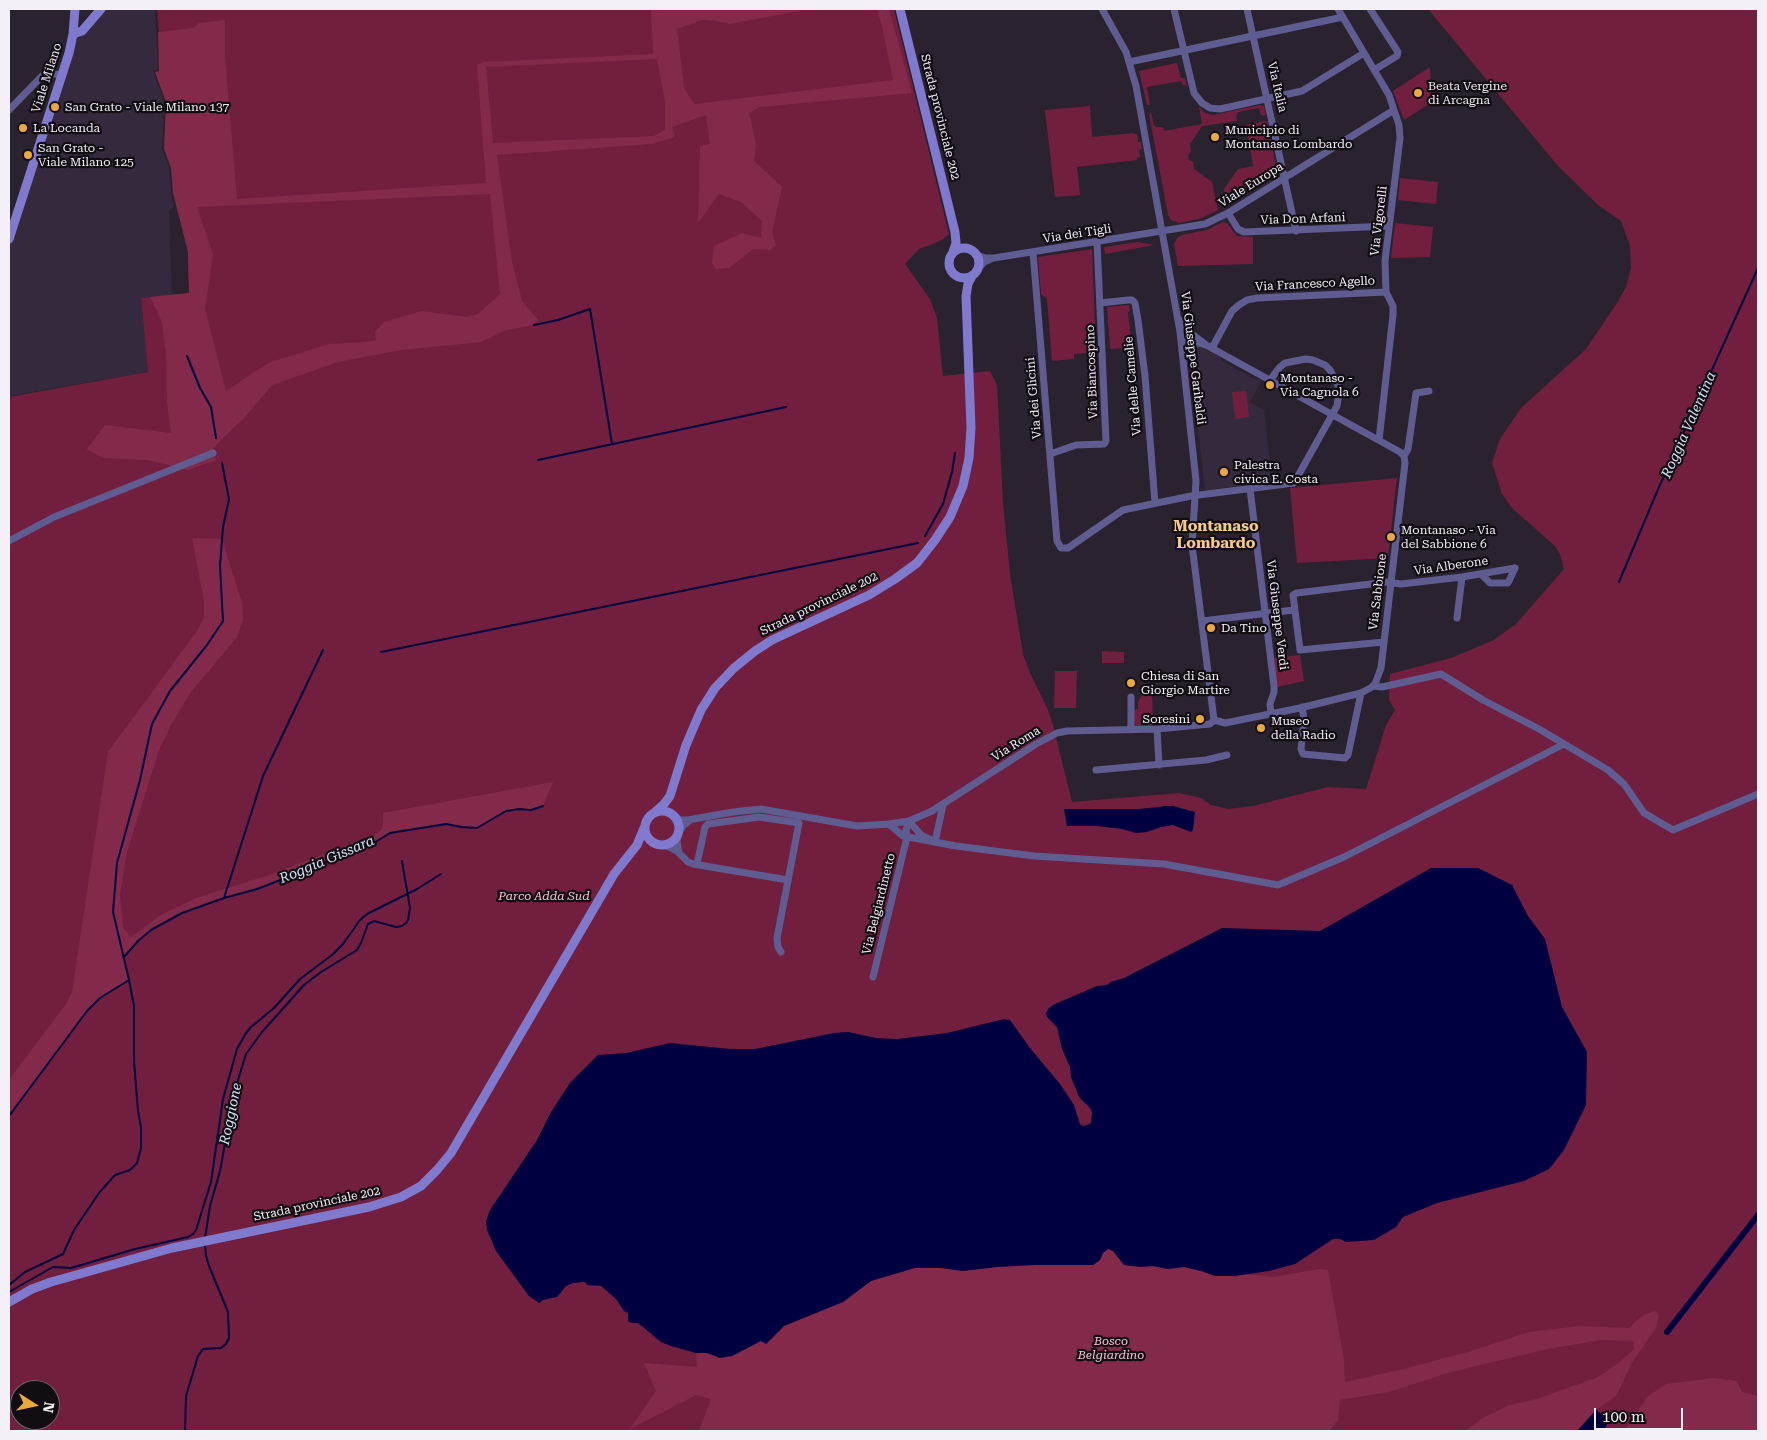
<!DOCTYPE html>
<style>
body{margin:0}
#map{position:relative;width:1767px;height:1440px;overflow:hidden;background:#2a222f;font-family:"Roboto Serif",serif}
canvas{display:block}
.frame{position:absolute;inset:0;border:10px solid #f5eff8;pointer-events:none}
.north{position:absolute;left:10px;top:1380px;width:50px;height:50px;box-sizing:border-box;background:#110d13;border:1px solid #6c676f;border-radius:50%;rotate:100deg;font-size:14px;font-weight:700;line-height:20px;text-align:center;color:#f5eff8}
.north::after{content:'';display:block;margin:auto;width:18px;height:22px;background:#eba939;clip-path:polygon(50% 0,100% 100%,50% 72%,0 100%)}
.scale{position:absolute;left:1594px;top:1408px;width:89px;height:22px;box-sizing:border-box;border:2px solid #f5eff8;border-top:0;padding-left:6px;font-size:15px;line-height:18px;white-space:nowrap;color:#f5eff8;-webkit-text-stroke:4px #110d13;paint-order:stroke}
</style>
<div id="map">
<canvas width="1767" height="1440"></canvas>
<div class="frame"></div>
<div class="north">N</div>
<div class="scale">100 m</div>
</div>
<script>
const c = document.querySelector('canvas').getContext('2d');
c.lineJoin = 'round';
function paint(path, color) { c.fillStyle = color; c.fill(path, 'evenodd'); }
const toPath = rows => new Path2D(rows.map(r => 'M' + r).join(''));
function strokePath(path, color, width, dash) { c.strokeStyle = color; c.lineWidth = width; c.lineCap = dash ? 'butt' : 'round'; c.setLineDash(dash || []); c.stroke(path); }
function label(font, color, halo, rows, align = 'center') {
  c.font = font + ' "Roboto Serif",serif'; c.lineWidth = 4.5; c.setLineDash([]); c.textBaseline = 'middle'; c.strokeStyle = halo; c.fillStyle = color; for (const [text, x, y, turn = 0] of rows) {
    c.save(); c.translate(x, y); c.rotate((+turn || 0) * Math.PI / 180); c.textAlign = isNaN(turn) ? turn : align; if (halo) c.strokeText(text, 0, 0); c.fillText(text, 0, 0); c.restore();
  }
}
paint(toPath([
 [102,9,155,9,158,70,153,70,164,102,162,150,169,168,171,193,174,206,169,211,172,295,141,298,148,372,9,396,9,242,74,35],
 [1201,347,1219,356,1222,361,1252,378,1262,380,1250,402,1264,410,1272,482,1205,490,1190,359,1190,353,1193,349,1197,347]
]), '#352a3d');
paint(toPath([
 [157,9,894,9,949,234,943,239,933,244,919,249,905,264,930,299,937,318,943,376,990,371,997,385,1003,503,1010,574,1023,654,1030,673,1048,710,1053,725,1072,802,1179,793,1201,798,1211,805,1228,809,1253,806,1328,787,1366,789,1386,725,1395,710,1389,700,1390,674,1451,658,1494,640,1516,624,1564,569,1560,554,1555,546,1513,509,1502,494,1492,463,1500,439,1521,408,1586,349,1617,303,1626,287,1631,268,1630,246,1621,221,1598,205,1558,166,1428,9,1758,9,1758,1431,9,1431,9,397,148,372,141,298,189,293,188,251,167,101,159,73,159,32],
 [20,1390,50,1390,50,1420,20,1420],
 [1177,63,1181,78,1185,78,1187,87,1185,85,1183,85,1181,81,1147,87,1150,105,1147,105,1139,71],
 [1430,67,1432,102,1404,120,1393,91],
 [1260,105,1264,106,1266,114,1264,116,1261,115,1259,108,1238,112,1236,116,1237,121,1202,126,1190,144,1191,151,1188,155,1189,160,1193,162,1194,169,1212,182,1218,210,1202,218,1179,223,1171,220,1168,215,1149,114,1151,113,1154,125,1157,127,1163,127,1164,131,1202,124,1199,107,1205,113,1213,115],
 [1090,106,1092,137,1134,133,1134,134,1137,134,1138,142,1141,142,1142,149,1139,150,1140,157,1137,158,1137,160,1120,162,1077,167,1080,195,1055,197,1045,110],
 [1265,121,1268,123,1277,173,1229,203,1226,202,1224,189,1238,169,1253,166,1246,125],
 [1400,178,1438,182,1436,204,1398,200],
 [1223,222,1227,223,1237,236,1253,237,1253,264,1178,266,1174,244,1177,238,1182,235,1207,230],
 [1395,223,1433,227,1430,257,1391,258],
 [1138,242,1154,245,1105,254,1104,247],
 [1092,249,1096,352,1074,354,1074,359,1052,361,1047,299,1041,294,1038,257],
 [1129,305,1130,311,1128,312,1132,348,1110,349,1107,307],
 [1246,391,1249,417,1235,419,1232,392],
 [1397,478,1388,558,1297,563,1290,488],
 [1102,651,1124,652,1124,663,1102,663],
 [1300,655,1304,681,1277,687,1274,658],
 [1055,671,1077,671,1076,708,1054,708],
 [1152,692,1153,726,1136,726,1134,724,1134,710,1138,709,1138,702,1141,696]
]), '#721f3f');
paint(toPath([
 [651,9,666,9,667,10,676,9,808,9,730,24,716,21,702,20,677,29,684,88,694,104,893,80,882,26,877,9,889,9,912,93,760,107,749,113,756,143,754,161,782,187,772,232,776,245,770,250,753,249,729,268,716,269,712,263,714,246,742,233,761,238,762,221,741,202,719,194,698,223,700,146,710,144,706,115,672,127,675,137,652,144,497,155,512,262,522,301,538,320,534,325,506,330,481,342,401,350,338,362,272,385,245,417,213,448,216,460,188,470,147,460,103,458,87,449,105,425,171,433,167,402,166,354,162,322,150,297,189,293,188,252,173,193,171,168,164,149,166,102,155,72,159,71,158,32,194,28,199,23,225,20,225,57,237,199,486,183,477,65,483,62,653,54],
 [657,59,665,101,665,130,654,136,493,143,486,67],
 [490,194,500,294,478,314,467,317,421,311,384,322,375,332,376,340,365,342,329,344,268,363,226,391,205,309,213,254,197,207],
 [192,538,222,539,242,603,243,620,237,637,232,643,191,692,172,723,159,750,127,852,120,894,123,928,131,937,161,915,196,898,266,876,373,836,381,830,383,826,383,813,553,782,543,806,537,809,512,809,477,828,462,827,446,824,390,833,369,846,257,889,200,906,182,913,151,930,138,941,124,957,129,980,100,998,87,1011,9,1116,9,1080,66,1004,72,992,108,752,197,631,204,617,204,601],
 [1108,1249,1113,1251,1124,1265,1141,1267,1153,1266,1168,1269,1184,1267,1201,1271,1215,1276,1235,1276,1243,1274,1273,1277,1319,1269,1328,1270,1344,1360,1345,1382,1404,1369,1471,1351,1529,1332,1580,1326,1629,1328,1643,1315,1655,1311,1659,1316,1656,1328,1631,1364,1617,1395,1596,1410,1577,1431,1465,1431,1483,1418,1509,1405,1537,1399,1598,1377,1619,1363,1634,1349,1634,1341,1601,1340,1548,1349,1451,1372,1389,1392,1340,1400,1338,1420,1329,1431,699,1431,711,1399,696,1395,630,1429,656,1391,644,1363,697,1367,696,1353,707,1353,720,1358,761,1340,767,1344,784,1326,843,1302,871,1281,915,1268,941,1268,963,1271,997,1267,1035,1265,1093,1265,1100,1260,1103,1253],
 [1714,1378,1737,1381,1742,1392,1758,1396,1758,1431,1624,1431,1647,1397,1666,1384]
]), '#832a4b');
paint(toPath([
 [1166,806,1173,806,1195,812,1193,830,1191,832,1173,825,1161,827,1147,832,1136,833,1122,829,1096,826,1067,826,1064,809,1139,809],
 [1431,868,1478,868,1512,885,1528,916,1545,939,1562,1007,1587,1052,1586,1105,1564,1150,1549,1169,1524,1181,1437,1203,1403,1217,1396,1227,1374,1240,1346,1242,1340,1239,1333,1239,1295,1264,1269,1271,1235,1276,1215,1276,1201,1271,1184,1267,1168,1269,1153,1266,1141,1267,1124,1265,1113,1251,1108,1249,1103,1253,1100,1260,1093,1265,1035,1265,997,1267,963,1271,941,1268,915,1268,871,1281,843,1302,784,1326,766,1344,761,1341,732,1356,720,1358,707,1353,696,1353,671,1346,661,1342,638,1323,631,1323,628,1321,628,1313,624,1311,616,1299,601,1286,587,1285,585,1282,573,1283,566,1286,557,1297,543,1300,539,1303,529,1296,496,1251,487,1230,486,1221,490,1210,537,1140,551,1112,570,1083,598,1055,626,1053,670,1043,730,1049,755,1049,834,1033,848,1032,876,1038,897,1039,947,1033,1004,1019,1010,1020,1030,1048,1060,1084,1074,1105,1080,1124,1083,1126,1087,1125,1091,1123,1092,1112,1090,1108,1079,1097,1071,1077,1070,1067,1062,1049,1057,1027,1047,1017,1046,1013,1049,1008,1055,1004,1097,986,1107,985,1111,982,1124,978,1222,928,1320,931],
 [1596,1410,1609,1420,1604,1431,1577,1431]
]), '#000041');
strokePath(toPath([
 [534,325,558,320,590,309,612,444],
 [187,356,200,388,211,407,216,438],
 [538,460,786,407],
 [925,536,943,504,952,472,955,453],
 [1619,582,1659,487,1758,268],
 [381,652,918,543],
 [224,898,263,776,323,650],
 [124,957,138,941,151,930,182,913,224,898,257,889,358,850,369,846,390,833,446,824,462,827,477,828,506,811,519,809,531,810,543,806],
 [9,1116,87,1011,100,998,129,980,113,912,117,863,140,780,152,724,170,691,207,645,223,621,220,566,223,527,229,499,222,463],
 [205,1238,210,1206,220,1171,234,1093,246,1054,262,1032,304,985,321,972,357,950,361,943,368,924,374,921,396,927,402,926,406,923,408,920,410,908,402,861],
 [9,1285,25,1272,63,1254,74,1230,99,1193,115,1175,130,1170,137,1163,141,1148,141,1127,138,1111,134,1061,134,1006,129,980],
 [9,1292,53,1267,71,1268,135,1249,188,1237,193,1234,196,1230,211,1182,223,1099,237,1049,246,1033,251,1027,274,1008,300,979,332,955,343,944,360,920,367,914,417,889,441,874],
 [185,1431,186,1396,198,1356,203,1349,221,1348,226,1344,229,1338,228,1312,209,1266,206,1256,205,1245]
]), '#000041', 2);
strokePath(toPath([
 [1667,1332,1758,1215]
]), '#000041', 6);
strokePath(toPath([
 [1102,9,1126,52,1136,86,1180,332,1196,481,1192,545,1214,720],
 [1174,9,1194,93,1202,103,1210,108,1220,109,1302,91,1364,53],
 [1247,9,1296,231],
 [1338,9,1389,95,1399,125,1400,138,1385,261,1386,292,1393,306,1393,315,1379,440],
 [1370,9,1398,52,1397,56,1374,70],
 [1129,62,1343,17],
 [9,110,44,74,48,73,61,75],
 [1228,213,1238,229,1244,232,1389,226],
 [1033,252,1057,541,1061,548,1068,548,1123,510,1191,496,1294,483,1337,406,1339,392,1338,385,1330,370,1325,365,1313,360,1306,359,1285,363,1280,367,1270,380],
 [976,255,986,258,994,258,1205,224,1228,213,1394,110],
 [978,269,984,262,991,259],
 [1100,303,1128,300,1132,300,1135,303,1138,320,1145,376,1155,503],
 [1180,320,1188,331,1205,344],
 [1182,340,1187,344,1200,343,1208,346,1400,452,1404,456],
 [1212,348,1232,311,1239,305,1247,300,1257,298,1386,292],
 [1050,454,1076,445,1104,444,1106,441,1097,242],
 [1404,456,1408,449,1416,393,1429,391],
 [1250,489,1274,686,1274,692,1270,704,1271,714],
 [9,541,54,517,213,453],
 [1481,574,1490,583,1508,583,1515,568],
 [1457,618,1462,577],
 [1202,621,1294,610],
 [1384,642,1300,650,1293,595,1297,593,1387,582,1401,584,1462,577,1515,568],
 [1373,686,1382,687,1441,674,1483,700,1539,729,1608,770,1624,784,1644,813,1673,830,1758,794],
 [1302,707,1304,719,1301,749,1303,754,1345,758,1348,755,1361,693],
 [1214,720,1225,723,1300,708,1361,693,1372,687,1375,684,1381,668,1405,463,1404,456],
 [1157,729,1159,765],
 [1131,730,1131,697],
 [1096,770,1206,760,1227,755],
 [676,818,681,820,688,820,733,812,761,809,857,826,889,824,909,821,932,811,1036,744,1057,733,1067,731,1157,729,1210,724,1214,720],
 [909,821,921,835,935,842,943,805],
 [889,824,903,836,956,846,1034,856,1164,864,1278,885,1344,857,1564,744],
 [679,832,683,826,690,820],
 [678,836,677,841,679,853],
 [665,845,677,851,688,862,693,864,788,880],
 [697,864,705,827,708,824,759,817,799,823,777,938,778,947,781,952],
 [873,977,907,837,906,830,909,821]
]), '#5f5c91', 7);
strokePath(toPath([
 [900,9,955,232,956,243,953,252],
 [73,34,82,31,101,9],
 [9,239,69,53,73,34,75,9],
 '949 263a15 15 0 1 1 30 0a15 15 0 1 1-30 0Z',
 '645 828a17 17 0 1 1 34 0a17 17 0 1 1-34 0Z',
 [655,812,664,804,670,796,686,745,701,710,715,688,734,668,755,651,772,640,869,595,895,579,917,563,935,540,950,517,963,486,969,458,971,428,966,296,968,284,972,276],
 [9,1302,32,1289,51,1282,172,1248,369,1207,401,1197,421,1186,437,1170,451,1153,614,874,637,845,644,828]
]), '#807acf', 9);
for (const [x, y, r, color] of [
 [1418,93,5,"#eba939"],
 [55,107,5,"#eba939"],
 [23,128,5,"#eba939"],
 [1215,137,5,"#eba939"],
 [28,155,5,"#eba939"],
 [1270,385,5,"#eba939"],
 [1224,472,5,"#eba939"],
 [1391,537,5,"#eba939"],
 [1211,628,5,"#eba939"],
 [1131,683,5,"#eba939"],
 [1200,719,5,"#eba939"],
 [1261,728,5,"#eba939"]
]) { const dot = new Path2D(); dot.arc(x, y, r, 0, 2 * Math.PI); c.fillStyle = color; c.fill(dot); strokePath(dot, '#110d13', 2); }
label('12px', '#f5eff8', '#110d13', [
 ["Viale Milano",47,78,-72],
 ["Via Italia",1277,87,77],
 ["Strada provinciale 202",940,117,76],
 ["Viale Europa",1251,185,-32],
 ["Via Don Arfani",1303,219,-2],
 ["Via Vigorelli",1379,221,-83],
 ["Via dei Tigli",1077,234,-9],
 ["Via Francesco Agello",1315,284,-3],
 ["Via Giuseppe Garibaldi",1193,358,83],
 ["Via Biancospino",1092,372,-92],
 ["Via delle Camelie",1133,386,-95],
 ["Via dei Glicini",1034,398,-95],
 ["Via Alberone",1451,566,-8],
 ["Via Sabbione",1378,592,-83],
 ["Strada provinciale 202",819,604,-26],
 ["Via Giuseppe Verdi",1277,615,83],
 ["Via Roma",1016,744,-32],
 ["Via Belgiardinetto",879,904,-76],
 ["Strada provinciale 202",317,1204,-12]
]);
label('12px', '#f5eff8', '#110d13', [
 ["Beata Vergine",1428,86],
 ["di Arcagna",1428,100],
 ["San Grato - Viale Milano 137",65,107],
 ["La Locanda",33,128],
 ["Municipio di",1225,130],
 ["Montanaso Lombardo",1225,144],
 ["San Grato -",38,148],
 ["Viale Milano 125",38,162],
 ["Montanaso -",1280,378],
 ["Via Cagnola 6",1280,392],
 ["Palestra",1234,465],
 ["civica E. Costa",1234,479],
 ["Montanaso - Via",1401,530],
 ["del Sabbione 6",1401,544],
 ["Da Tino",1221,628],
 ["Chiesa di San",1141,676],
 ["Giorgio Martire",1141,690],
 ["Soresini",1190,719,"right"],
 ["Museo",1271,721],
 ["della Radio",1271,735]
], 'left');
label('italic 12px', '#f7c3d0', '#110d13', [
 ["Parco Adda Sud",544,896],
 ["Bosco",1111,1341],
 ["Belgiardino",1111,1355]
]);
label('italic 14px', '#d4e1f5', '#110d13', [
 ["Roggia Valentina",1689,425,-66],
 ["Roggia Gissara",327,860,-23],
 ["Roggione",231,1114,-78]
]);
label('bold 15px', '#f7c986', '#110d13', [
 ["Montanaso",1216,527],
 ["Lombardo",1216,544]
]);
</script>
